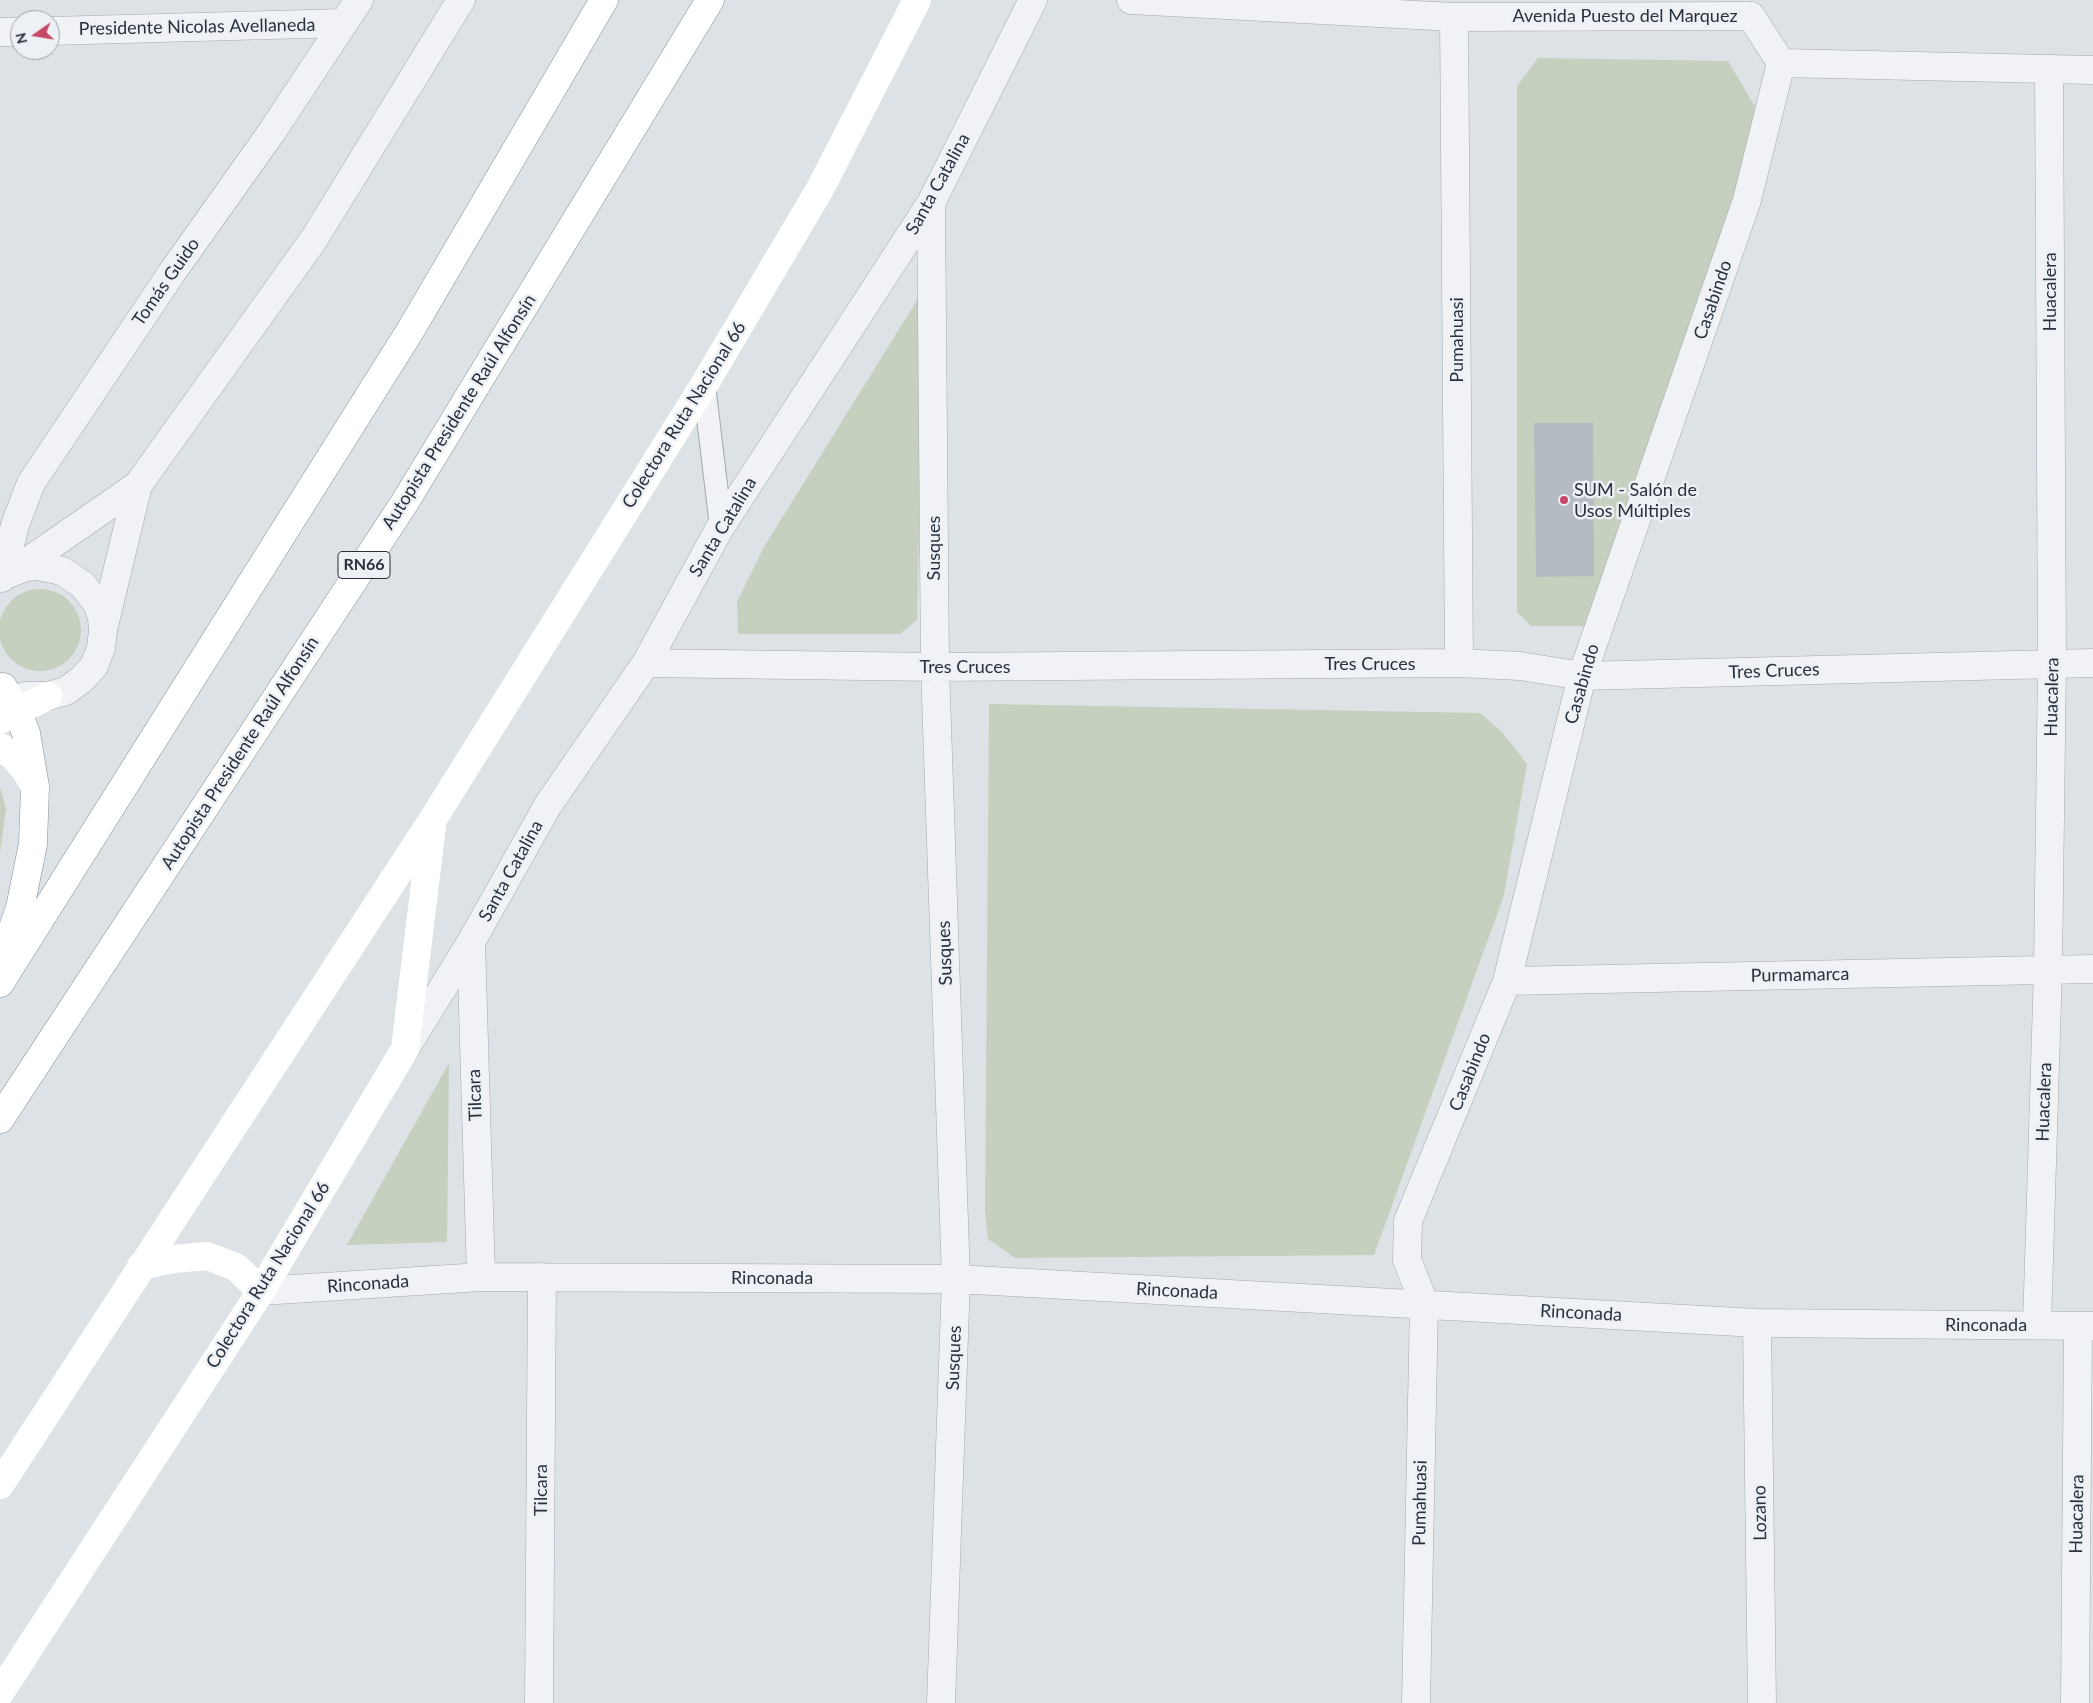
<!DOCTYPE html>
<meta charset="utf-8">
<style>
body{margin:0}
#map{position:relative;width:2093px;height:1703px;overflow:hidden;background:#dde2e6;font-family:Lato,sans-serif}
canvas{display:block}
.north{position:absolute;left:10px;top:10px;width:50px;height:50px;box-sizing:border-box;background:#edf0f4;border:1px solid #9ea4aa;border-radius:50%;rotate:257deg;font-size:14px;font-weight:700;line-height:20px;text-align:center;color:#28313c}
.north::after{content:'';display:block;margin:auto;width:18px;height:22px;background:#c74766;clip-path:polygon(50% 0,100% 100%,50% 72%,0 100%)}
</style>
<div id="map">
<canvas width="2093" height="1703"></canvas>
<div class="north">N</div>
</div>
<script>
const c = document.querySelector('canvas').getContext('2d');
c.lineJoin = 'round';
function paint(path, color) { c.fillStyle = color; c.fill(path, 'evenodd'); }
const toPath = rows => new Path2D(rows.map(r => 'M' + r).join(''));
function strokePath(path, color, width, dash) { c.strokeStyle = color; c.lineWidth = width; c.lineCap = dash ? 'butt' : 'round'; c.setLineDash(dash || []); c.stroke(path); }
function label(font, color, halo, rows, align = 'center') {
  c.font = font + ' Lato,sans-serif'; c.lineWidth = 5; c.setLineDash([]); c.textBaseline = 'middle'; c.strokeStyle = halo; c.fillStyle = color; for (const [text, x, y, turn = 0] of rows) {
    c.save(); c.translate(x, y); c.rotate((+turn || 0) * Math.PI / 180); c.textAlign = isNaN(turn) ? turn : align; if (halo) c.strokeText(text, 0, 0); c.fillText(text, 0, 0); c.restore();
  }
}
paint(toPath([
 [1538,58,1728,61,1760,115,1597,609,1586,626,1531,626,1517,612,1517,86],
 [924,289,917,620,900,634,738,634,737,602,764,547],
 '-1 630a41 41 0 1 1 82 0a41 41 0 1 1-82 0Z',
 [989,704,1480,713,1501,731,1527,764,1504,895,1374,1255,1015,1258,988,1239,985,1211],
 [0,787,6,809,0,853],
 [449,1063,447,1242,347,1245]
]), '#c5d0bf');
paint(toPath([
 [1534,423,1593,423,1594,576,1536,577]
]), '#b5bbc3');
const service = toPath([
 [704,385,721,526]
]);
const minor = toPath([
 [1131,0,1454,17,1751,16],
 [1751,16,1781,63],
 [1454,17,1459,663],
 [50,31,344,23],
 [0,32,20,32],
 [1781,63,2093,70],
 [931,203,935,667,956,1279,941,1703],
 [8,574,26,567,38,566,62,571,83,585,98,605,102,618,103,630,101,648,94,666,81,680,66,691,48,696,25,696],
 [2,578,15,525,31,483,173,271,271,133,359,0],
 [646,663,935,667,1459,663,1520,666,1582,676,2093,663],
 [471,942,481,1277],
 [1507,981,2093,969],
 [405,1049,471,942,548,805,646,663,721,526,931,203,1033,0],
 [261,1291,481,1277,956,1279,1757,1323,2093,1326],
 [1757,1323,1762,1703],
 [2037,1325,2048,969,2052,663,2049,69],
 [539,1703,542,1277],
 [1416,1703,1424,1303,1407,1260,1408,1221,1507,981,1582,676,1747,200,1781,63],
 [2075,1703,2078,1326]
]);
const tertiary = toPath([
 [14,571,138,485,314,239,461,0],
 [103,630,138,485]
]);
const motorway = toPath([
 [2,959,20,908,33,844,35,787,26,733,17,711,3,687],
 [0,983,410,331,604,0],
 [0,1119,405,502,710,0]
]);
strokePath(service, '#a3a9b0', 24);
strokePath(minor, '#a3a9b0', 29);
strokePath(tertiary, '#a3a9b0', 29);
strokePath(motorway, '#86909c', 29);
strokePath(service, '#f0f2f5', 22);
strokePath(minor, '#f0f2f5', 28);
strokePath(tertiary, '#f0f2f5', 28);
strokePath(toPath([
 [0,720,48,696],
 [0,747,13,756,25,770,35,787],
 [141,1266,173,1259,207,1256,236,1267,261,1291],
 [0,1485,433,819,704,385,820,189,917,0],
 [0,1693,261,1291,405,1049,432,826]
]), '#fff', 28);
strokePath(motorway, '#fff', 28);
for (const [x, y, r, color] of [
 [1564,500,5,"#c74766"]
]) { const dot = new Path2D(); dot.arc(x, y, r, 0, 2 * Math.PI); c.fillStyle = color; c.fill(dot); strokePath(dot, '#edf0f4', 2); }
for (const [x, y, w] of [
 [364,565,52]
]) { const box = new Path2D(); box.roundRect(x - w / 2, y - 13.5, w, 27, 4); c.fillStyle = '#edf0f4'; c.fill(box); strokePath(box, '#28313c', 1); }
label('bold 16px', '#28313c', null, [
 ["RN66",364,565]
]);
label('18px', '#28313c', '#edf0f4', [
 ["Avenida Puesto del Marquez",1625,16],
 ["Presidente Nicolas Avellaneda",197,27,-1],
 ["Santa Catalina",938,184,-61],
 ["Tomás Guido",166,282,-55],
 ["Huacalera",2050,292,-90],
 ["Casabindo",1713,300,-71],
 ["Pumahuasi",1457,340,-90],
 ["Autopista Presidente Raúl Alfonsín",459,412,-58],
 ["Colectora Ruta Nacional 66",684,415,-58],
 ["Santa Catalina",723,527,-59],
 ["Susques",934,548,-90],
 ["Tres Cruces",1370,664],
 ["Tres Cruces",965,667],
 ["Tres Cruces",1774,671,-2],
 ["Casabindo",1582,684,-74],
 ["Huacalera",2052,697,-89],
 ["Autopista Presidente Raúl Alfonsín",240,753,-57],
 ["Santa Catalina",511,871,-61],
 ["Susques",945,953,-92],
 ["Purmamarca",1800,975,-1],
 ["Casabindo",1470,1072,-68],
 ["Tilcara",475,1095,-92],
 ["Huacalera",2044,1102,-88],
 ["Colectora Ruta Nacional 66",268,1275,-58],
 ["Rinconada",772,1278],
 ["Rinconada",368,1284,-4],
 ["Rinconada",1177,1291,3],
 ["Rinconada",1581,1313,3],
 ["Rinconada",1986,1325],
 ["Susques",954,1358,-88],
 ["Tilcara",541,1490,-90],
 ["Pumahuasi",1420,1503,-89],
 ["Lozano",1760,1513,-91],
 ["Huacalera",2077,1514,-89]
]);
label('18px', '#28313c', '#edf0f4', [
 ["SUM - Salón de",1574,490],
 ["Usos Múltiples",1574,511]
], 'left');
</script>
